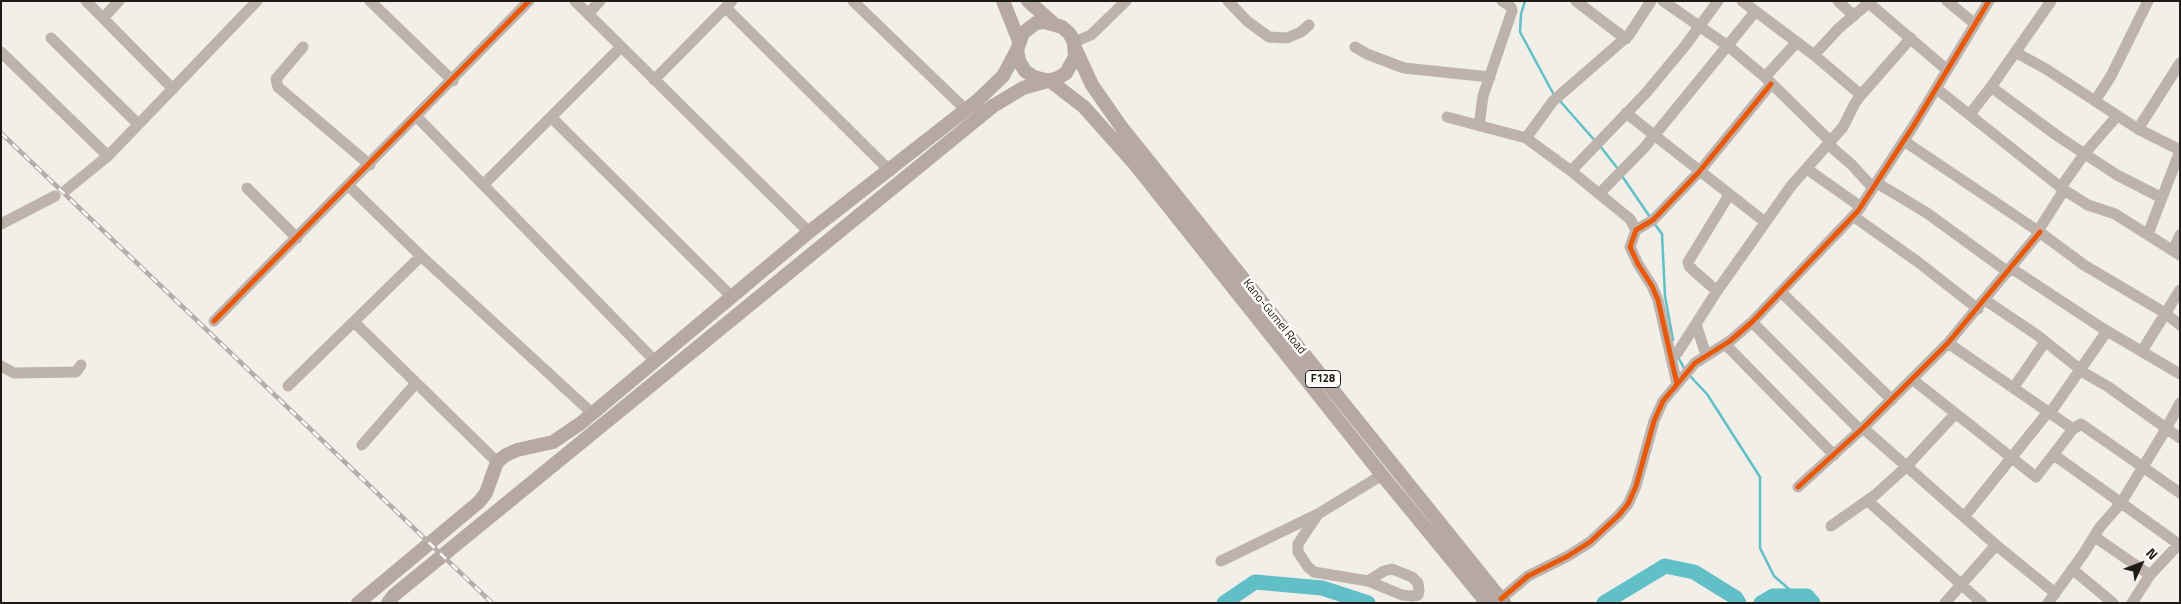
<!DOCTYPE html>
<style>
body{margin:0}
#map{position:relative;width:2181px;height:604px;overflow:hidden;background:#f2eee8;font-family:"Titillium Web",sans-serif}
canvas{display:block}
.frame{position:absolute;inset:0;border:2px solid #1f1c18;pointer-events:none}
.north{position:absolute;left:2116px;top:539px;width:50px;height:50px;-webkit-text-stroke:4px #fffdfb;paint-order:stroke;rotate:47deg;font-size:14px;font-weight:700;line-height:20px;text-align:center;color:#1f1c18}
.north::after{content:'';display:block;margin:auto;width:18px;height:22px;background:#1f1c18;clip-path:polygon(50% 0,100% 100%,50% 72%,0 100%)}
</style>
<div id="map">
<canvas width="2181" height="604"></canvas>
<div class="frame"></div>
<div class="north">N</div>
</div>
<script>
const c = document.querySelector('canvas').getContext('2d');
c.lineJoin = 'round';
const toPath = rows => new Path2D(rows.map(r => 'M' + r).join(''));
function strokePath(path, color, width, dash) { c.strokeStyle = color; c.lineWidth = width; c.lineCap = dash ? 'butt' : 'round'; c.setLineDash(dash || []); c.stroke(path); }
function label(font, color, halo, rows, align = 'center') {
  c.font = font + ' "Titillium Web",sans-serif'; c.lineWidth = 5; c.setLineDash([]); c.textBaseline = 'middle'; c.strokeStyle = halo; c.fillStyle = color; for (const [text, x, y, turn = 0] of rows) {
    c.save(); c.translate(x, y); c.rotate((+turn || 0) * Math.PI / 180); c.textAlign = isNaN(turn) ? turn : align; if (halo) c.strokeText(text, 0, 0); c.fillText(text, 0, 0); c.restore();
  }
}
strokePath(toPath([
 [1525,1,1521,14,1520,32,1554,95],
 [1560,101,1596,142],
 [1600,146,1618,169],
 [1622,176,1650,217],
 [1654,223,1662,234,1665,296,1673,340],
 [1678,357,1685,370],
 [1690,376,1707,394,1760,477,1760,548,1774,576,1797,596]
]), '#61bfc7', 2.5);
strokePath(toPath([
 [1224,603,1255,582,1322,588,1368,603],
 [1604,603,1665,566,1694,572,1736,598,1739,603],
 [1761,603,1773,596,1807,596,1813,603]
]), '#61bfc7', 15);
strokePath(toPath([
 [86,1,173,89],
 [370,1,453,81],
 [575,1,809,232],
 [853,1,966,110],
 [1228,1,1247,21,1269,37,1287,38,1301,32,1309,25],
 [1576,1,1626,39],
 [1663,1,1728,46,1765,77,1831,142],
 [1742,1,1814,55,1861,95],
 [1838,1,1854,16],
 [1947,1,1975,24],
 [1869,3,1947,70],
 [726,8,890,171],
 [588,14,600,1],
 [103,18,119,1],
 [51,38,138,124],
 [1074,42,1091,35,1126,1],
 [303,47,276,79,278,87,370,165],
 [1355,47,1367,54,1404,68,1490,77],
 [1,52,108,156],
 [2015,52,2046,69,2138,129,2180,150],
 [1814,55,1839,28,1871,1],
 [1765,77,1797,42],
 [654,80,732,1],
 [1991,87,2059,137,2117,175,2162,198],
 [1937,89,2064,190,2088,205,2115,214,2180,255],
 [2095,101,2111,76,2148,1],
 [1626,113,1765,222],
 [1970,114,1991,87,2051,1],
 [417,117,655,361],
 [551,117,731,296],
 [1447,117,1526,138,1571,171,1630,219,1636,230],
 [1479,126,1483,96,1512,11,1511,7,1502,1],
 [2138,129,2180,63],
 [1526,138,1553,101,1629,35,1651,1],
 [1904,141,2038,231,2084,265,2165,313,2180,325],
 [1829,145,1852,165,1873,188],
 [1807,169,1861,207],
 [1571,171,1646,93,1685,46,1718,1],
 [1877,183,1927,213,2008,272],
 [484,184,621,47],
 [349,186,421,256,593,414],
 [2061,187,2085,153,2117,116],
 [247,188,297,238],
 [66,190,108,156,257,1],
 [1599,194,1644,148,1755,12],
 [1853,216,1918,262,1978,309],
 [1,224,55,196],
 [2038,231,2064,190],
 [2148,234,2180,151],
 [2173,250,2180,235],
 [2011,268,2102,328,2180,374],
 [1717,291,1694,271,1689,266,1688,262,1729,195],
 [1781,292,1892,400],
 [1985,300,2037,335,2086,374,2107,386,2180,438],
 [214,321,529,1],
 [354,322,497,462],
 [1752,322,1860,430],
 [1696,324,1706,355],
 [1948,343,2073,429],
 [1725,344,1834,455],
 [2142,351,2180,290],
 [1671,359,1678,352,1717,291,1791,186,1843,127,1855,103,1861,95,1911,38],
 [1,366,14,373,76,372,81,365],
 [1912,379,2036,477,2073,429,2081,424,2180,493],
 [1677,384,1658,300,1652,286,1638,264,1630,247,1636,230,1653,220,1699,172,1771,84],
 [288,386,421,256],
 [2014,387,2045,342],
 [2050,413,2107,331],
 [1863,428,1996,545,2055,593],
 [362,445,416,383],
 [2054,455,2180,545],
 [1798,487,1863,428,1948,343,2040,232],
 [1868,501,1982,603],
 [1318,514,1298,544,1298,552,1308,567,1314,572,1368,581,1402,595,1412,596,1418,595,1419,591,1418,583,1412,577,1392,569,1384,571,1368,581],
 [1964,517,2048,412],
 [1831,526,1875,495,1906,467,1955,414],
 [2095,537,2150,575],
 [1221,561,1318,514,1382,475],
 [2072,569,2113,603],
 [1501,599,1528,576,1568,556,1590,542,1619,515,1628,504,1636,486,1654,421,1663,401,1695,363,1730,341,1752,322,1858,211,1914,125,1989,1],
 [1945,603,1996,545],
 [2048,603,2084,553,2100,527,2121,503,2166,429,2180,403],
 [2132,603,2150,575,2180,543]
]), '#bdb2ac', 11);
strokePath(toPath([
 [1003,1,1019,41],
 [1028,1,1053,23],
 [1075,48,1092,85,1122,128,1504,603],
 [1049,80,1084,107,1133,162,1382,475,1487,603],
 [358,603,479,502,486,493,497,462,506,455,517,450,553,442,581,423,809,232,977,101,1003,76,1017,50],
 [388,603,393,596,993,106,1023,88,1058,78,1066,73,1075,57,1074,42,1069,33,1062,27,1045,22,1036,23,1023,33,1017,50,1019,61,1025,71,1034,77,1045,80]
]), '#b6a8a2', 14);
const rail = toPath([
 [1,133,492,603]
]);
strokePath(rail, '#b6ada9', 4.5);
strokePath(rail, '#fffdfb', 2.5, [8]);
strokePath(toPath([
 [214,321,529,1],
 [1677,384,1658,300,1652,286,1638,264,1630,247,1636,230,1653,220,1699,172,1771,84],
 [1798,487,1863,428,1948,343,2040,232],
 [1501,599,1528,576,1568,556,1590,542,1619,515,1628,504,1636,486,1654,421,1663,401,1695,363,1730,341,1752,322,1858,211,1914,125,1989,1]
]), '#e8590c', 5);
for (const [x, y, w] of [
 [1323,379,35]
]) { const box = new Path2D(); box.roundRect(x - w / 2, y - 8.5, w, 17, 4); c.fillStyle = '#fffdfb'; c.fill(box); strokePath(box, '#1f1c18', 1); }
label('bold 11px', '#1f1c18', null, [
 ["F128",1323,379]
]);
label('12px', '#1f1c18', '#fffdfb', [
 ["Kano-Gumel Road",1274,317,51]
]);
</script>
